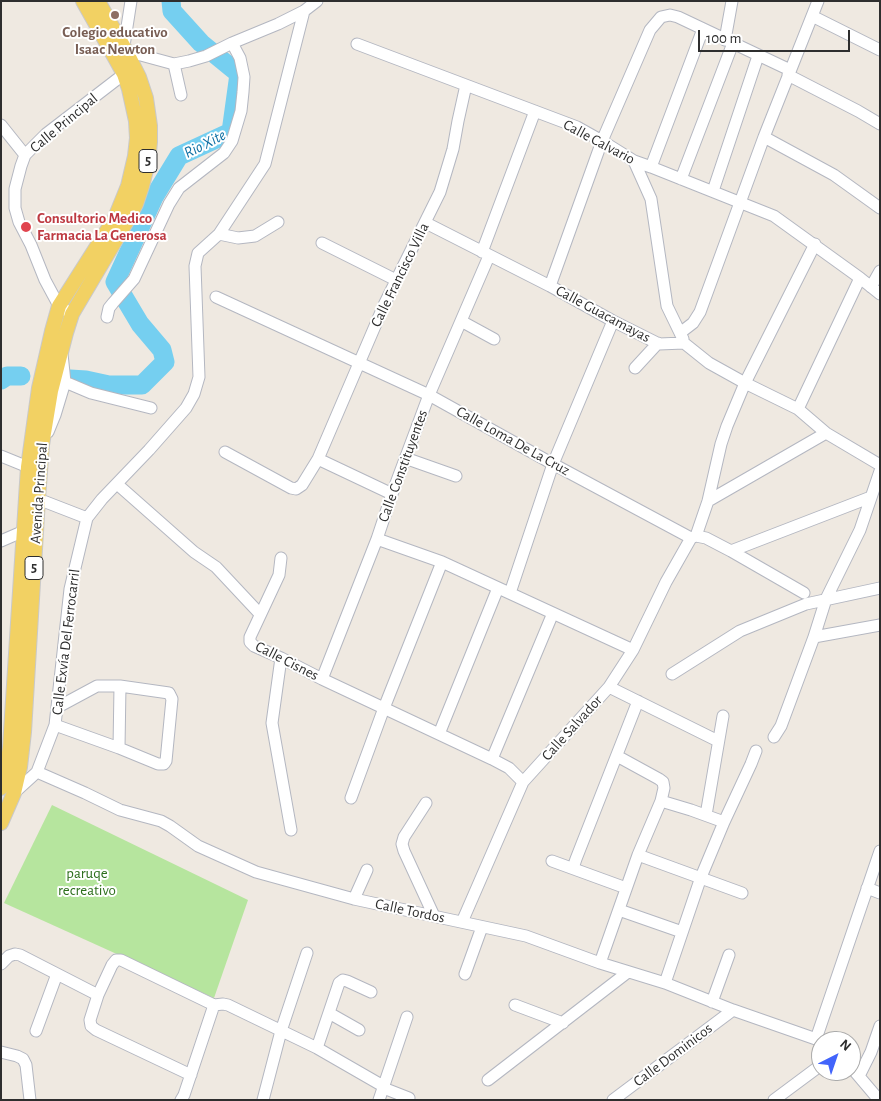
<!DOCTYPE html>
<meta charset="utf-8">
<style>
body{margin:0}
#map{position:relative;width:881px;height:1101px;overflow:hidden;background:#efe9e1;font-family:"Alegreya Sans",sans-serif}
canvas{display:block}
.frame{position:absolute;inset:0;border:2px solid #2e2e2e;pointer-events:none}
.north{position:absolute;left:811px;top:1031px;width:50px;height:50px;box-sizing:border-box;background:#fff;border:1px solid #ababab;border-radius:50%;rotate:41deg;font-size:14px;font-weight:700;line-height:20px;text-align:center;color:#2e2e2e}
.north::after{content:'';display:block;margin:auto;width:18px;height:22px;background:#4264fb;clip-path:polygon(50% 0,100% 100%,50% 72%,0 100%)}
.scale{position:absolute;left:698px;top:30px;width:152px;height:22px;box-sizing:border-box;border:2px solid #2e2e2e;border-top:0;padding-left:6px;font-size:15px;line-height:18px;white-space:nowrap;color:#2e2e2e;-webkit-text-stroke:4px #fff;paint-order:stroke}
</style>
<div id="map">
<canvas width="881" height="1101"></canvas>
<div class="frame"></div>
<div class="north">N</div>
<div class="scale">100 m</div>
</div>
<script>
const c = document.querySelector('canvas').getContext('2d');
c.lineJoin = 'round';
function paint(path, color) { c.fillStyle = color; c.fill(path, 'evenodd'); }
const toPath = rows => new Path2D(rows.map(r => 'M' + r).join(''));
function strokePath(path, color, width, dash) { c.strokeStyle = color; c.lineWidth = width; c.lineCap = dash ? 'butt' : 'round'; c.setLineDash(dash || []); c.stroke(path); }
function label(font, color, halo, rows, align = 'center') {
  c.font = font + ' "Alegreya Sans",sans-serif'; c.lineWidth = 4; c.setLineDash([]); c.textBaseline = 'middle'; c.strokeStyle = halo; c.fillStyle = color; for (const [text, x, y, turn = 0] of rows) {
    c.save(); c.translate(x, y); c.rotate((+turn || 0) * Math.PI / 180); c.textAlign = isNaN(turn) ? turn : align; if (halo) c.strokeText(text, 0, 0); c.fillText(text, 0, 0); c.restore();
  }
}
paint(toPath([
 [52,805,248,900,214,998,4,903]
]), '#b6e59e');
strokePath(toPath([
 [70,379,86,380,109,385,142,385,165,362,162,350,140,324,115,282,154,197,179,156,231,132,239,74,201,43,172,11,171,1],
 [1,380,7,376,21,376]
]), '#75cff0', 19);
const minor = toPath([
 [812,16,880,50],
 [725,40,732,1],
 [357,44,577,127,602,141,634,161,651,167,774,216,860,278,880,294],
 [124,46,131,1],
 [126,51,174,64,189,61,206,56,232,43,278,24,304,11,317,1],
 [174,64,181,95],
 [788,75,858,111,880,124],
 [1,125,25,155],
 [764,137,834,175,880,208],
 [634,161,651,199,667,306,683,339],
 [651,167,703,29],
 [681,179,733,43],
 [713,191,758,56],
 [426,223,550,286,613,321,659,344,684,343,709,363,745,383,798,409,826,433,880,465],
 [219,234,238,238,255,236,278,222],
 [322,243,396,280],
 [482,252,535,111],
 [550,286,602,141,650,30,661,17,670,15,678,17,790,70],
 [871,287,880,271],
 [216,297,429,395,553,464,691,538,696,536,706,538,731,551,804,593],
 [72,314,59,306,45,280,31,245,19,222,15,208,15,189,21,166,25,155,46,134,124,74],
 [107,317,109,308,113,303,134,279,169,204,179,188,224,153,232,141,241,111,243,92,244,77,240,58,232,43],
 [461,321,494,339],
 [680,333,693,323,700,312,764,137,818,1],
 [635,368,658,343],
 [65,382,91,393,151,408],
 [798,409,860,278],
 [48,432,55,415,65,382,62,354],
 [225,452,291,488,296,489,302,485,318,459,384,305,440,192,453,149,458,121,466,85],
 [1,456,28,467],
 [405,458,456,476],
 [318,459,392,494],
 [117,484,194,552,216,567,260,614],
 [38,499,87,518],
 [708,501,826,433],
 [696,536,708,501,721,444,727,426,745,383,815,244],
 [377,539,442,562,633,650],
 [1,541,24,531],
 [731,551,871,497],
 [281,558,279,575,250,637,250,642,254,646,281,658,322,679,492,759,509,768,523,782],
 [510,593,553,464,613,321],
 [814,637,880,625],
 [281,658,272,723,291,830],
 [672,674,740,631,806,604,880,588],
 [322,679,377,539,392,494,429,395,489,256],
 [609,687,718,741],
 [55,725,119,748,158,764,164,764,166,761,172,699,169,693,120,686,97,686,58,707],
 [439,734,498,588],
 [774,737,781,726,814,637,826,599,860,530,880,471],
 [119,748,120,686],
 [492,759,553,613],
 [37,772,55,725,70,589,87,518,102,499,149,450,186,408,194,394,199,377,195,266,198,253,219,234,265,164,304,11],
 [14,793,37,772,85,793,120,810,161,821,170,826,198,846,256,872,354,899,526,936,600,963,665,983,733,1010,816,1039,821,1042],
 [351,798,384,708,442,562],
 [661,801,691,810,724,822],
 [426,803,404,837,402,844,404,851,434,916],
 [706,815,723,716],
 [638,855,742,893],
 [552,861,626,888],
 [573,868,576,859,638,701],
 [867,888,880,893],
 [354,899,367,870],
 [619,910,682,932],
 [462,922,523,782,609,687,633,650,666,582,691,538],
 [600,963,638,855,661,801,664,788,663,782,659,779,617,756],
 [1,964,9,956,15,954,20,955,98,995],
 [465,974,482,927],
 [665,983,701,877,724,822,751,764,756,751],
 [712,1002,729,955],
 [214,1005,223,1004,228,1005,317,1048,383,1086,386,1089,409,1098],
 [515,1005,563,1023],
 [329,1013,359,1030],
 [36,1031,57,974],
 [816,1039,880,851],
 [317,1048,339,983,343,980,347,981,371,992],
 [1,1052,17,1056,23,1059,26,1065,30,1100],
 [851,1067,879,1100],
 [191,1075,96,1030,91,1026,90,1020,98,995,112,965,116,960,121,960,214,1005],
 [859,1076,871,1052,880,1026],
 [488,1080,628,972],
 [181,1100,184,1095,214,1005],
 [263,1100,281,1031,307,953],
 [379,1100,407,1017],
 [613,1100,733,1010],
 [774,1100,821,1065]
]);
const major = toPath([
 [1,788,5,777,10,747,28,467,39,388,52,331,59,306,115,218,128,186,135,156,137,138,136,121,129,89,124,74,114,56,83,1],
 [1,823,14,793,20,767,24,732,38,499,42,445,51,391,66,333,72,314,127,221,136,204,142,186,148,162,150,142,150,126,146,98,139,77,126,51,98,1]
]);
strokePath(minor, '#b4b7c1', 13);
strokePath(major, '#c9c9c9', 16);
strokePath(minor, '#fff', 11);
strokePath(major, '#f2d163', 14);
for (const [x, y, r, color] of [
 [115,15,5,"#8d6e63"],
 [26,227,6,"#e0444e"]
]) { const dot = new Path2D(); dot.arc(x, y, r, 0, 2 * Math.PI); c.fillStyle = color; c.fill(dot); strokePath(dot, '#fff', 2); }
for (const [x, y, w] of [
 [148,161,18],
 [34,568,18]
]) { const box = new Path2D(); box.roundRect(x - w / 2, y - 11.5, w, 23, 4); c.fillStyle = '#fff'; c.fill(box); strokePath(box, '#2e2e2e', 1); }
label('bold 14px', '#2e2e2e', null, [
 ["5",148,161],
 ["5",34,568]
]);
label('bold 15px', '#785e54', '#fff', [
 ["Colegio educativo",115,32],
 ["Isaac Newton",115,49]
]);
label('15px', '#2e2e2e', '#fff', [
 ["Calle Principal",64,123,-40],
 ["Calle Calvario",599,142,28],
 ["Calle Francisco Villa",400,275,-64],
 ["Calle Guacamayas",603,314,28],
 ["Calle Loma De La Cruz",513,441,29],
 ["Calle Constituyentes",403,466,-70],
 ["Avenida Principal",39,493,-86],
 ["Calle Exvía Del Ferrocarril",66,642,-83],
 ["Calle Cisnes",287,661,27],
 ["Calle Salvador",572,728,-48],
 ["Calle Tordos",410,911,12],
 ["Calle Dominicos",673,1055,-37]
]);
label('bold 15px', '#be3a42', '#fff', [
 ["Consultorio Medico",37,218],
 ["Farmacia La Generosa",37,235]
], 'left');
label('15px', '#2c6e1b', '#fff', [
 ["paruqe",87,873],
 ["recreativo",87,890]
]);
label('italic 16px', '#0d6fa3', '#fff', [
 ["Rio Xite",205,144,-27]
]);
</script>
